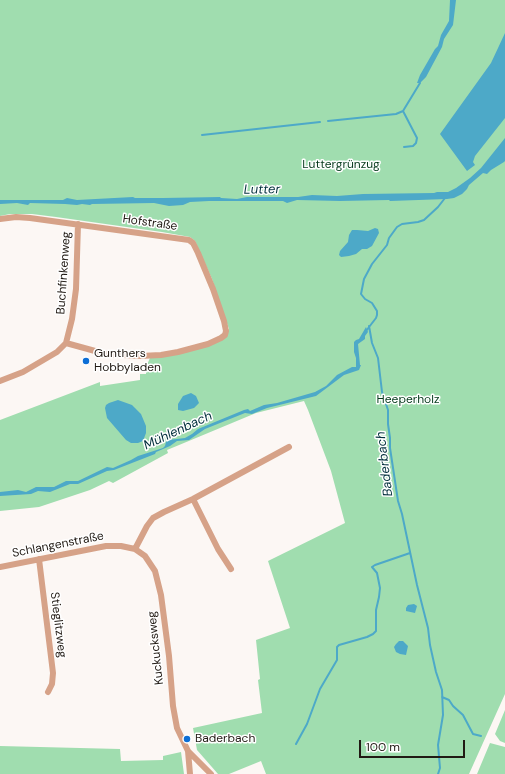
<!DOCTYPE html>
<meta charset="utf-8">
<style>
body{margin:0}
#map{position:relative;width:505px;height:774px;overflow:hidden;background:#fcf7f4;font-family:"DM Sans",sans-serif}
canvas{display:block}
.scale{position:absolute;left:359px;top:740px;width:106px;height:18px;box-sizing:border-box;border:2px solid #211a14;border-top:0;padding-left:5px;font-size:12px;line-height:14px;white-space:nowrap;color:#211a14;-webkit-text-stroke:3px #fff;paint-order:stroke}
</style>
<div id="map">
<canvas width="505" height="774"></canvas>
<div class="scale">100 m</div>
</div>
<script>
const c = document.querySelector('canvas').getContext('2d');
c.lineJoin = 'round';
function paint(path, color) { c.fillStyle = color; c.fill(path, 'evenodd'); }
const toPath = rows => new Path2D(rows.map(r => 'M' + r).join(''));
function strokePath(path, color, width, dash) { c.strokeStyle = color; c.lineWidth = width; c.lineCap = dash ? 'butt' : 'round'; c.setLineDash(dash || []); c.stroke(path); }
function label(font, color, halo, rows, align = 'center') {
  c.font = font + ' "DM Sans",sans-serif'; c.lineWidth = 3; c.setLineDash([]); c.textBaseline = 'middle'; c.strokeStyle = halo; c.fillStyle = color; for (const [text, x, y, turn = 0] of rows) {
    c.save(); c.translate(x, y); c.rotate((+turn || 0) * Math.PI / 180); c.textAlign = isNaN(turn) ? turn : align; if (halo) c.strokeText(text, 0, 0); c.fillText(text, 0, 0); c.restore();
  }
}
paint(toPath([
 [0,0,505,0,505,694,469,774,266,774,261,761,229,774,218,774,197,750,193,728,262,713,258,680,260,679,256,640,290,628,268,561,345,523,331,471,308,410,304,401,256,413,196,438,167,450,168,453,113,483,109,481,90,490,39,507,0,511,0,420,100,382,100,386,140,380,140,374,146,374,146,367,150,358,203,347,229,329,212,279,195,241,190,237,162,232,56,217,32,214,10,214,0,216],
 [505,710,505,743,500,741,495,734],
 [490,743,505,747,505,774,477,774],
 [0,746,120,749,121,761,163,760,163,756,181,752,184,774,0,774]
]), '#a0ddaf');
paint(toPath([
 [450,0,456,0,453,25,444,39,442,47,426,77,420,83,417,83,420,75,435,49,438,46,441,35,449,21],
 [505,33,505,118,475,156,473,162,475,165,467,171,440,134,491,63],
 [505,138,505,161,504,162,491,170,487,174,483,173,469,185,467,189,462,194,454,198,447,199,390,201,389,200,340,201,297,200,287,203,283,201,209,201,190,202,183,205,169,206,154,203,92,204,90,205,82,204,77,205,65,204,30,203,28,205,17,203,0,204,0,200,63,200,67,198,77,200,133,197,135,198,163,198,220,197,221,198,237,199,247,197,298,197,312,195,337,196,363,194,434,193,437,192,448,192,456,188,470,178,481,168],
 [375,228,378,229,379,233,372,246,367,249,362,249,356,254,349,256,341,257,339,255,340,251,348,242,349,235,352,230,357,230,368,231],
 [366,327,368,332,365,336,365,339,358,344,360,365,361,365,359,370,344,375,316,396,267,408,252,414,245,413,205,429,189,440,177,441,170,446,156,452,155,454,114,470,107,471,78,484,70,484,50,492,38,491,31,494,0,496,0,492,18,490,26,492,36,487,54,487,66,481,78,481,107,467,113,468,131,460,138,456,163,448,165,446,166,442,168,440,185,438,192,434,198,429,244,410,248,409,250,411,264,405,277,403,315,392,326,386,337,375,352,367,356,367,356,358,354,352,354,342,356,340,359,339],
 [191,393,196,396,199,403,194,408,183,411,178,410,178,404,183,396],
 [118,400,132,405,141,414,146,426,146,433,143,441,138,443,131,443,126,440,107,418,105,408,106,405,109,403],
 [414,604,417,606,415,613,406,611,406,608,408,605],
 [399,641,403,641,408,646,406,655,400,654,396,652,394,647,396,644]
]), '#4da9c8');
strokePath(toPath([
 [403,111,417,138,416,143,413,146,404,147],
 [328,121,396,114,403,111,420,83],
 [202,135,320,122],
 [369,326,372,343,378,358,382,392,388,410,388,424,390,438,390,448,398,501,402,514,417,585,428,628,430,645,436,672,442,690,443,715,438,745,440,768,438,774],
 [366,331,376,318,377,315,377,311,372,303,365,299,361,294,364,279,372,264,387,245,389,238,397,227,402,224,418,222,424,220,438,207,445,198],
 [442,697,449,700,453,706,463,715,473,734,481,736],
 [296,744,307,724,320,689,337,660,337,647,339,645,367,637,373,634,376,631,376,610,379,597,380,588,377,573,372,567,375,565,410,553]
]), '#4da9c8', 2);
strokePath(toPath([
 [0,219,16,217,30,218,189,240,193,243,198,253,213,289,224,321,226,331,225,335,221,338,208,344,178,352,161,355,140,356,106,354,66,343],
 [0,381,23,372,57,352,66,343,72,319,76,289,78,224],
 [193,499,218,549,231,569],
 [135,549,147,526,153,518,164,512,193,499,289,447],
 [39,559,53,673,52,684,48,692],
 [0,567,106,546,121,546,135,549,145,556,155,571,161,595,169,656,173,706,177,728,188,751,211,774],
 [188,751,190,774]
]), '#d6a288', 6);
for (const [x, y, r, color] of [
 [86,361,4,"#0c6ed6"],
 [187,739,4,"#0c6ed6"]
]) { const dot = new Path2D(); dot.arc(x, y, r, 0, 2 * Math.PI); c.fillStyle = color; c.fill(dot); strokePath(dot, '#fff', 1.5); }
label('12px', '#04391a', '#fff', [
 ["Luttergrünzug",341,165],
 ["Heeperholz",408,400]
]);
label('12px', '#211a14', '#fff', [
 ["Hofstraße",150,223,8],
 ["Buchfinkenweg",64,273,-86],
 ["Schlangenstraße",58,545,-11],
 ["Stieglitzweg",58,625,83],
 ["Kuckucksweg",156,648,-96]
]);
label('12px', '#211a14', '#fff', [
 ["Gunthers",94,354],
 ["Hobbyladen",94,368],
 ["Baderbach",195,739]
], 'left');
label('italic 13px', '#022f3c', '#fff', [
 ["Lutter",262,190,-1],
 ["Mühlenbach",178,431,-25],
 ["Baderbach",385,464,-97]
]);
</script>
